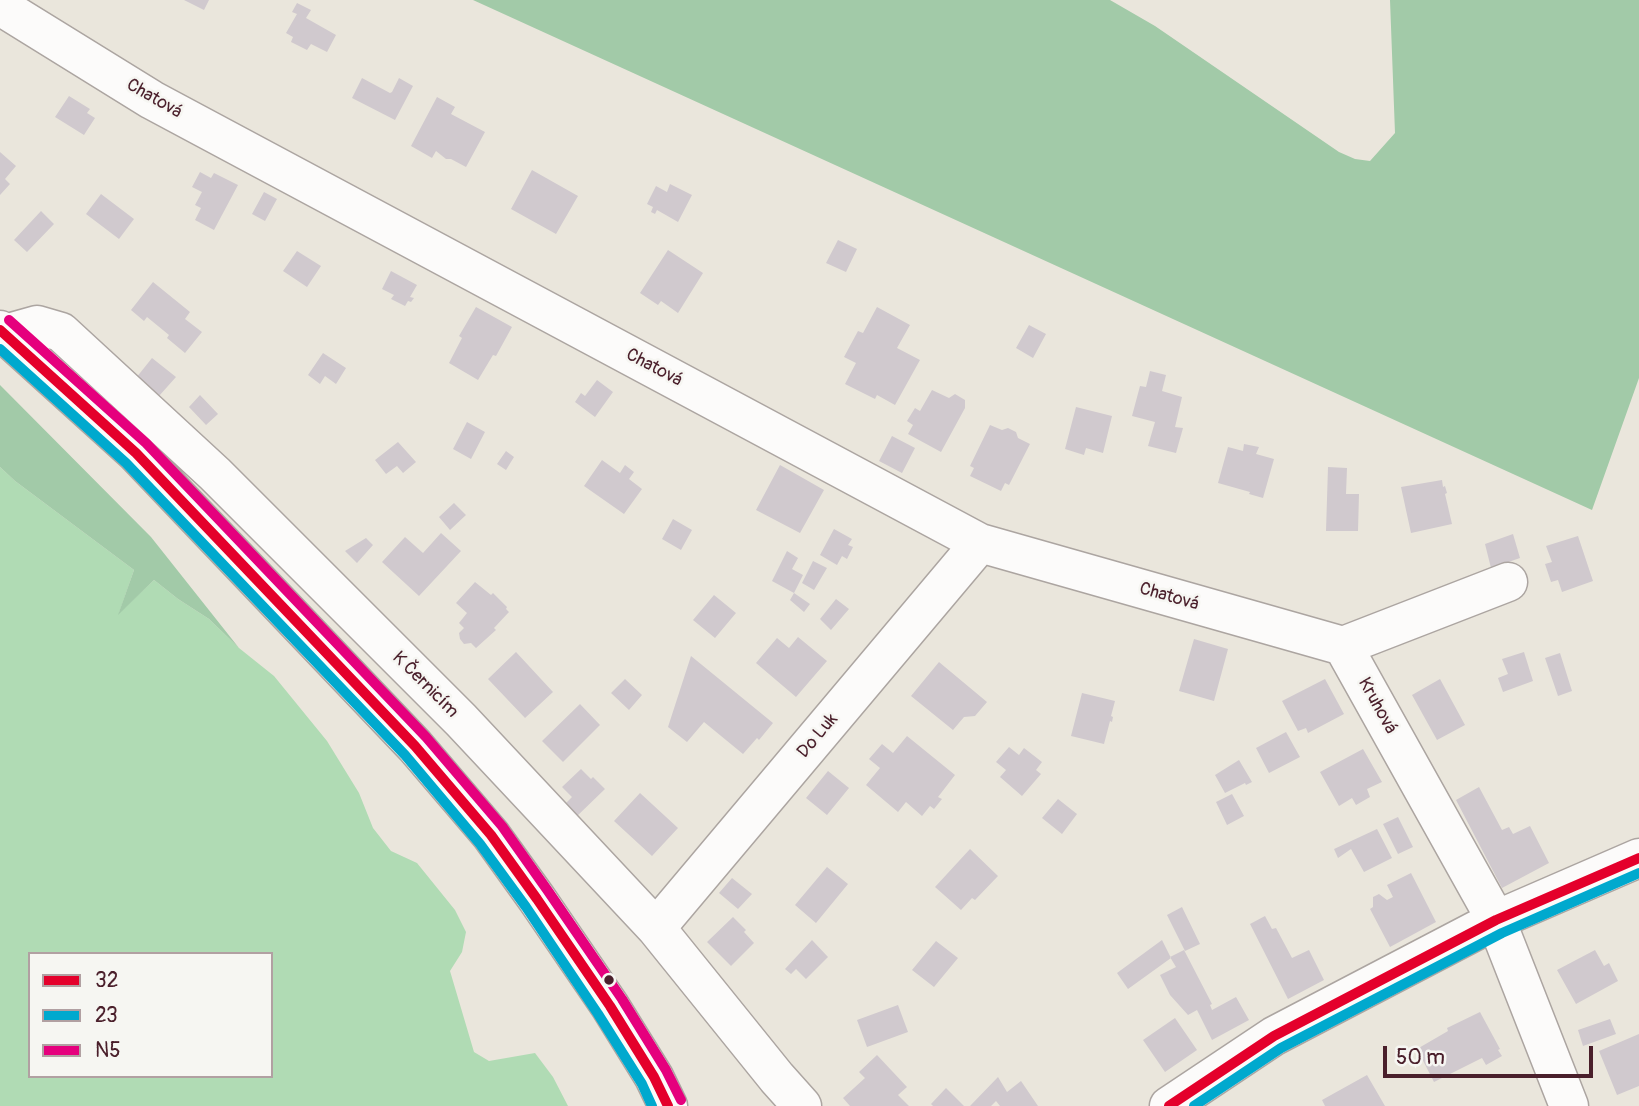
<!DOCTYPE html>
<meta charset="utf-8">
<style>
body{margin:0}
#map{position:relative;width:1639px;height:1106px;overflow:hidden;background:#eae6dc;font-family:Pangolin,sans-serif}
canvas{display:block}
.legend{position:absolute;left:28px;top:952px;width:245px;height:126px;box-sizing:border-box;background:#f6f6f2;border:2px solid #b1a0a2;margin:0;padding:9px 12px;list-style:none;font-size:21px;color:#4a1f2b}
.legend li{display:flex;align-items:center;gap:14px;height:35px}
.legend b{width:35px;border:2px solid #b1a0a2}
.scale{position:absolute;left:1383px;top:1046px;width:210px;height:32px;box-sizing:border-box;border:4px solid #4a1f2b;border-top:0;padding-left:9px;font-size:21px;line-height:24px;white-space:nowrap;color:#4a1f2b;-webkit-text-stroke:5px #f6f6f2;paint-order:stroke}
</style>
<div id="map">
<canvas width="1639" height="1106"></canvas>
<ul class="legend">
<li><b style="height:9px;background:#e4002b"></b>32</li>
<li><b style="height:9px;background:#00a9ce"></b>23</li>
<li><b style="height:9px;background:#e5007d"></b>N5</li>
</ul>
<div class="scale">50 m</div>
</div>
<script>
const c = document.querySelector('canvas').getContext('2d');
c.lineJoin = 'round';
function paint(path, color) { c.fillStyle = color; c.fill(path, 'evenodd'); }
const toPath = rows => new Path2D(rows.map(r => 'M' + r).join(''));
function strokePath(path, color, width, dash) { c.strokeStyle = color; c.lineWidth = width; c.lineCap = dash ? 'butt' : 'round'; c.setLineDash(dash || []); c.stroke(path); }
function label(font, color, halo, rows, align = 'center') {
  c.font = font + ' Pangolin,sans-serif'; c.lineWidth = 5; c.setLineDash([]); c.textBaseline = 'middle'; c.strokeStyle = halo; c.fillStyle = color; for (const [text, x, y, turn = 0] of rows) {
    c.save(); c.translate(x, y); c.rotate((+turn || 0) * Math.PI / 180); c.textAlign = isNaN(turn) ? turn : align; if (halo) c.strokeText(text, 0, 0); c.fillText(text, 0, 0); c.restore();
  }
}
paint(toPath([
 [0,467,15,481,134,570,119,613,154,580,178,599,209,619,239,648,274,676,327,741,359,793,373,828,391,851,417,863,455,910,466,932,462,952,450,971,474,1052,489,1061,535,1053,553,1077,568,1106,0,1106],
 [30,954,271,954,271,1076,30,1076]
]), '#b0dbb4');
paint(toPath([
 [473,0,1110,0,1155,26,1339,152,1355,159,1370,161,1395,133,1390,0,1639,0,1639,378,1592,510],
 [0,385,151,537,239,648,209,619,178,599,154,580,118,615,134,570,15,481,0,467]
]), '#a2caa8');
paint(toPath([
 [184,0,209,0,204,10],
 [297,3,311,10,306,18,336,35,327,52,311,44,307,50,291,42,293,37,286,33,297,14,292,12],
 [362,78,390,93,392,92,399,78,413,86,395,120,352,98],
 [69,96,90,109,87,113,95,118,84,135,55,117],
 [437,97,455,107,451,114,485,132,466,167,451,159,446,159,436,151,432,158,411,146],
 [0,152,16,166,5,179,10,184,0,195],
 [532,170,578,196,556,234,511,209],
 [200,172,211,178,214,173,238,185,214,230,195,220,201,208,195,205,202,192,192,187],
 [670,184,692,195,678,222,657,210,655,214,651,212,653,207,647,204,656,186,667,192],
 [264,192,277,199,265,221,252,214],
 [101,194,134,219,119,239,86,214],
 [41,211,54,224,27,252,14,240],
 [838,240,857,249,846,272,826,263],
 [668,250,703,273,678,313,661,301,658,305,640,293],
 [297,251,321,266,307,287,283,271],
 [391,271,417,285,410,297,414,298,411,302,408,301,405,306,391,299,394,295,382,289],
 [153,282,190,312,185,319,202,332,185,353,167,338,169,335,147,317,144,321,131,310],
 [476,307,512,327,496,356,493,355,478,380,449,363,462,338,459,336],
 [877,307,910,325,897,348,920,360,895,405,877,395,875,399,845,384,856,363,844,357,858,331,863,333],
 [1029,325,1046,334,1033,358,1016,348],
 [323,353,346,368,336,384,325,376,320,384,308,375],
 [152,358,176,377,159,396,136,378],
 [1150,371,1166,375,1162,391,1182,397,1175,427,1183,428,1176,453,1148,446,1155,422,1132,416,1140,386,1146,387],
 [597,380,613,392,595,417,575,402,581,393,585,396],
 [932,390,949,398,955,394,965,400,965,408,941,452,908,434,913,425,907,421,915,408,920,411],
 [200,395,218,414,206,425,189,407],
 [1076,407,1112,416,1103,453,1086,448,1084,455,1065,449],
 [467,422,485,432,471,459,453,449],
 [990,425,1002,430,1008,428,1016,432,1018,438,1030,444,1009,485,1005,483,1001,491,970,476,974,468,970,466],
 [892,436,915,448,902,473,879,461],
 [398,442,416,462,403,473,397,466,386,474,375,460],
 [1244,444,1259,447,1256,454,1274,459,1263,498,1249,494,1250,492,1218,483,1228,447,1243,451],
 [506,451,514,457,506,470,497,464],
 [602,460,620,473,625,465,634,472,629,479,642,489,624,514,584,486],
 [780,465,824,490,800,533,756,510],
 [1328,467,1347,468,1346,494,1359,494,1358,531,1326,531],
 [1442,480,1443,487,1445,486,1447,493,1445,494,1452,524,1411,533,1401,487],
 [454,503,466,515,450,530,439,517],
 [673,519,692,530,681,550,662,539],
 [834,529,852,539,848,545,853,547,847,559,842,556,837,565,820,555],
 [441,533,461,551,419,596,382,562,405,537,423,553],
 [1513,534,1520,558,1491,568,1485,544],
 [1578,536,1593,581,1562,592,1558,580,1551,582,1545,564,1552,562,1546,546],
 [366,538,373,545,357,563,345,551],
 [787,551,798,558,792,569,803,575,794,593,772,581],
 [813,561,827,568,814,590,802,583],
 [475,582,491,595,493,593,507,607,506,609,509,612,494,628,496,630,476,648,471,643,464,644,460,639,459,633,464,628,459,623,467,613,456,603],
 [794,593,810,604,804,612,790,600],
 [714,595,736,613,715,638,693,620],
 [836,599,849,609,831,630,820,619],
 [798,637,827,661,796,697,756,663,777,638,789,648],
 [1194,639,1228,649,1214,701,1179,691],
 [516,652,553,692,525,718,488,679],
 [1524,652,1533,681,1503,692,1498,678,1508,674,1502,659],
 [1560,653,1572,691,1558,696,1545,658],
 [691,656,773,723,759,740,757,738,743,754,704,722,687,742,668,727],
 [939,662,987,702,975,716,964,717,953,730,911,696],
 [625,679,642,695,629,710,611,693],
 [1325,679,1344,714,1308,733,1306,728,1298,731,1282,701],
 [1440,679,1465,725,1437,740,1412,695],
 [1082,693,1115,701,1111,716,1113,717,1112,722,1110,721,1104,744,1071,736],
 [580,704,600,725,563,762,542,741],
 [1286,732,1300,757,1269,773,1256,748],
 [907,736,955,775,938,797,942,799,934,809,930,806,922,816,906,802,898,812,866,785,880,768,869,759,882,744,893,753],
 [1009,747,1019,755,1024,748,1042,762,1036,770,1041,774,1022,796,1000,777,1006,770,996,762],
 [1363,749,1382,782,1367,789,1370,797,1356,805,1352,798,1339,806,1320,772],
 [1239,760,1252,782,1246,785,1245,783,1225,793,1215,775],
 [581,769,591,779,593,777,605,789,575,818,563,806,572,797,562,787],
 [828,771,849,788,827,815,806,798],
 [1479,787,1502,830,1509,827,1513,834,1530,826,1549,863,1502,888,1456,800],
 [640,793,678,828,652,856,614,821],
 [1232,794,1244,816,1227,825,1216,802],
 [1058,799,1077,814,1062,834,1042,818],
 [1398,817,1413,847,1398,854,1383,824],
 [1377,829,1392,858,1364,872,1351,849,1338,858,1334,849],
 [970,849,998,876,975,900,972,898,961,910,935,887],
 [827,867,848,884,816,923,795,905],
 [1411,873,1436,922,1390,947,1370,909,1373,907,1373,897,1379,894,1387,900,1393,897,1387,885],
 [732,878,752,894,738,909,719,893],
 [1182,907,1200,944,1185,951,1167,915],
 [1265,916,1272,929,1276,928,1292,958,1309,950,1324,980,1288,999,1250,924],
 [733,917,746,930,744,932,754,943,731,966,707,942],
 [812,940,828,957,806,979,796,969,791,974,785,969],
 [1162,940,1171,958,1128,989,1117,973],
 [936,941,958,958,934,987,912,970],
 [1184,950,1212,1004,1210,1005,1212,1010,1236,997,1249,1020,1212,1040,1197,1010,1188,1015,1170,995,1160,975,1176,967,1170,957],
 [1595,950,1604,966,1609,963,1618,981,1576,1004,1557,970],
 [898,1005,908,1032,867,1047,857,1020],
 [1480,1012,1500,1049,1498,1050,1502,1056,1486,1065,1482,1058,1434,1082,1417,1049,1448,1031,1447,1028],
 [1175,1018,1197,1050,1165,1072,1143,1040],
 [1610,1019,1616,1034,1583,1046,1578,1030],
 [1639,1034,1639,1086,1617,1095,1599,1051],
 [877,1055,907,1087,898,1095,909,1106,850,1106,843,1098,865,1078,859,1072],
 [1367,1075,1385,1106,1325,1106,1322,1100],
 [998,1077,1007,1092,1021,1081,1038,1106,1000,1106,996,1101,991,1106,970,1106],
 [946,1088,964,1106,933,1106,931,1104]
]), '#d0c9ce');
const minor = toPath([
 [0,6,152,100,980,543,1343,646],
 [0,330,136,453,415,746,491,835,537,899,610,1006,654,1077,668,1106],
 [5,334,37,325,61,332,215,474,461,720,656,928,777,1078,802,1106],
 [1508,582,1343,646,1496,920,1569,1106],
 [656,928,980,543],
 [1169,1106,1274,1036,1496,920,1639,858]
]);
strokePath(minor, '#aca5a1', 41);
strokePath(minor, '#fcfbfa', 38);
strokePath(toPath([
 [0,330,136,453,415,746,491,835,537,899,610,1006,654,1077,668,1106],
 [1169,1106,1274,1036,1496,920,1639,858]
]), '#e4002b', 10);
strokePath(toPath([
 [0,349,126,463,405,755,480,844,526,907,598,1014,642,1084,652,1106],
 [1194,1106,1281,1048,1502,933,1639,873]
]), '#00a9ce', 10);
strokePath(toPath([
 [9,320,146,443,426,737,502,826,548,891,622,999,666,1070,681,1100]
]), '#e5007d', 10);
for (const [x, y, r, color] of [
 [609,980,6,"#4a1f2b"]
]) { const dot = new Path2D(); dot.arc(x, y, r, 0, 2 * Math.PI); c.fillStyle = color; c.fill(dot); strokePath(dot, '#f6f6f2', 2.5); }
label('18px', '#4a1f2b', '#f6f6f2', [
 ["Chatová",154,99,30],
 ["Chatová",654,368,28],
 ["Chatová",1169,597,16],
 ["K Černicím",425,685,45],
 ["Kruhová",1377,706,61],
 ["Do Luk",818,736,-50]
]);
</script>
